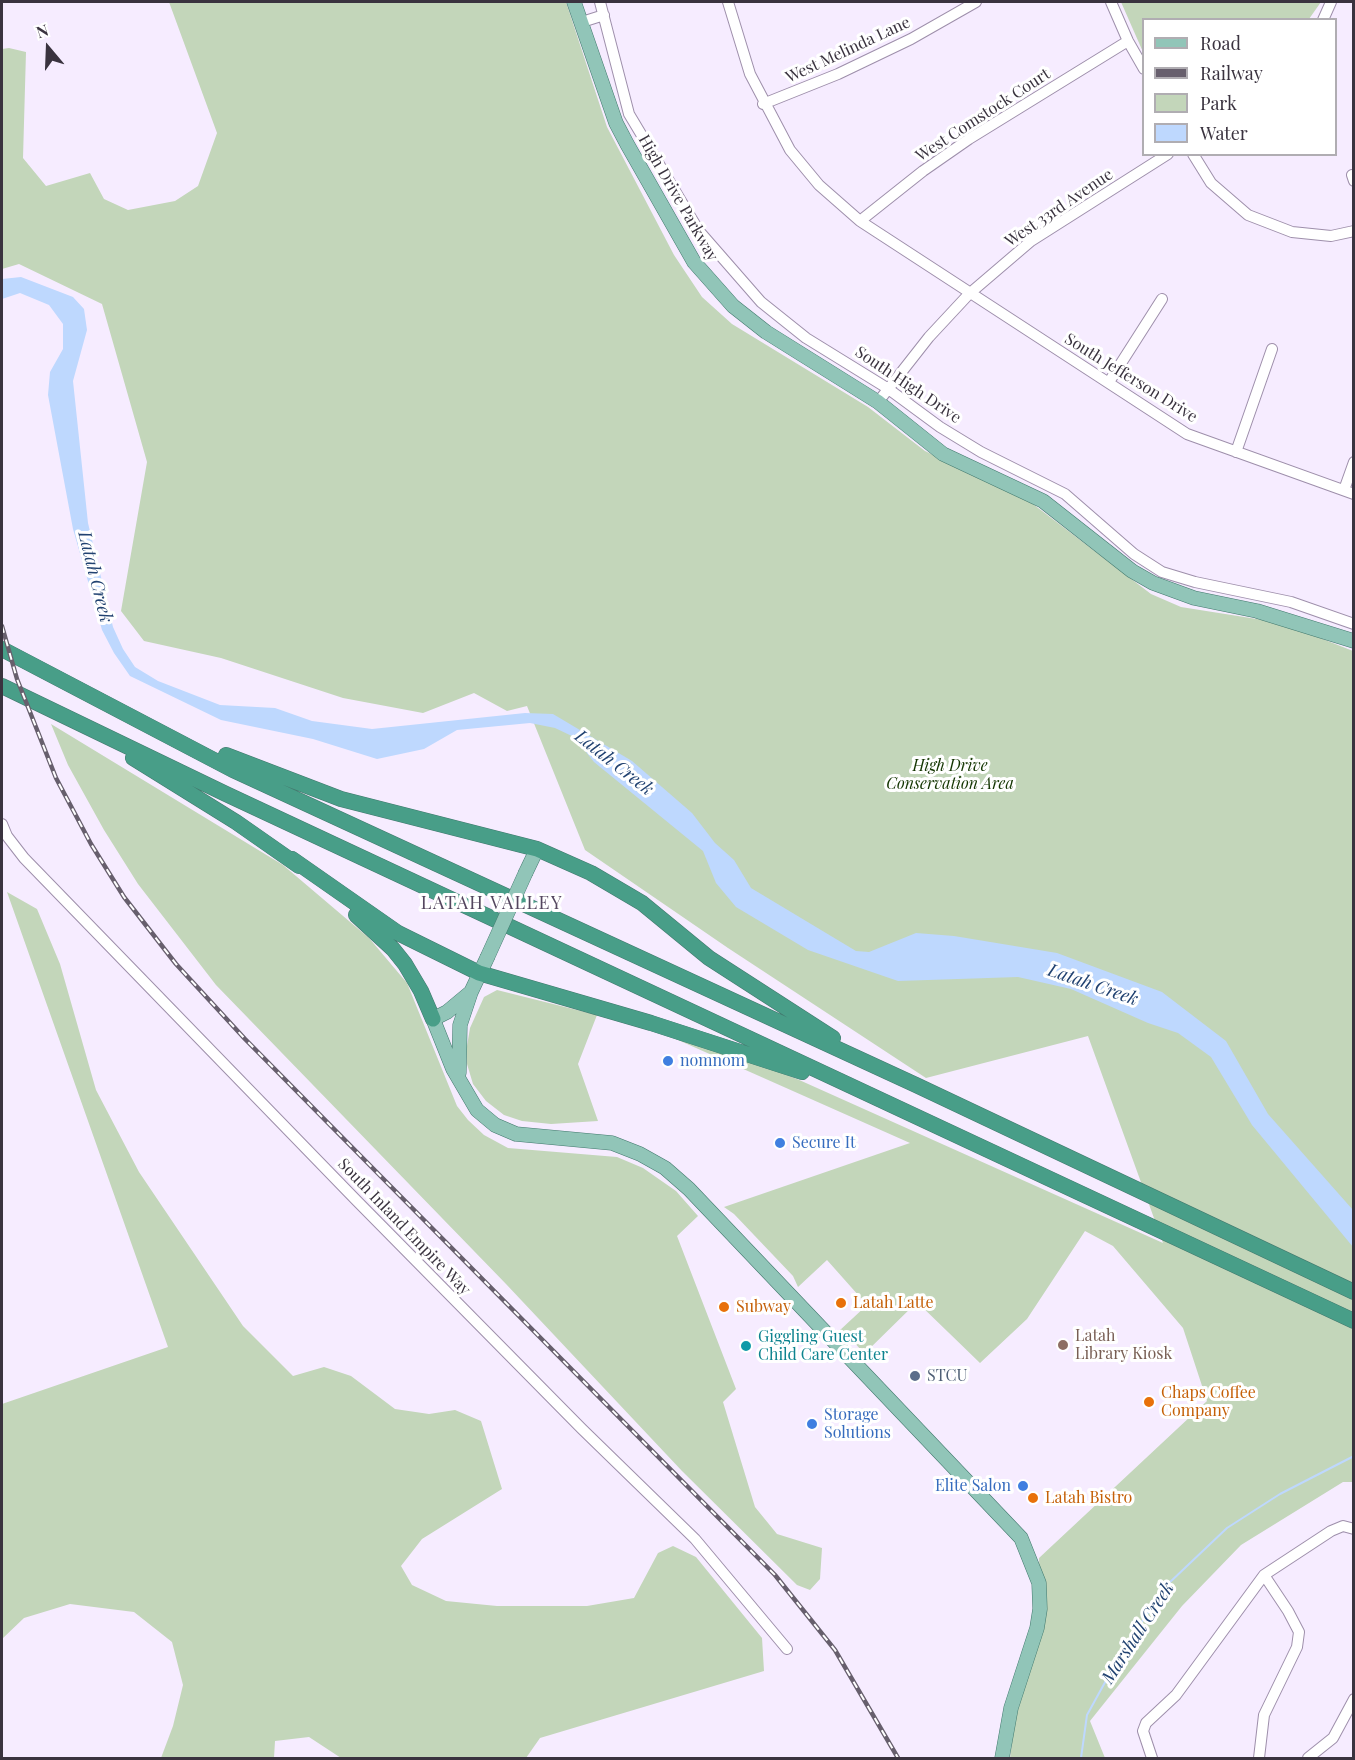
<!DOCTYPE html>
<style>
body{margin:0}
#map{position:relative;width:1355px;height:1760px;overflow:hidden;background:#f6ecff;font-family:"Playfair Display",serif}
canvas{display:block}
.frame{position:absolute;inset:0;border:3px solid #3a333f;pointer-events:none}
.legend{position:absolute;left:1142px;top:18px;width:195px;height:138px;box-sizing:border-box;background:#fff;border:2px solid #b0adb2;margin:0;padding:8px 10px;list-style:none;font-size:18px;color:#3a333f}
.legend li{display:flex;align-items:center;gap:12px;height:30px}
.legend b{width:30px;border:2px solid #b0adb2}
.north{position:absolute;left:18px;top:18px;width:60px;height:60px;-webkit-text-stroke:4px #fff;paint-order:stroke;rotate:341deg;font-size:16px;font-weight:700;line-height:24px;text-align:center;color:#3a333f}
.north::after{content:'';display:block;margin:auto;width:21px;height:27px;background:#3a333f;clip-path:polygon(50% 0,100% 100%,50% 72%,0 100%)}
</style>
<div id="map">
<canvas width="1355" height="1760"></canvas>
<div class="frame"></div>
<ul class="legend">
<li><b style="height:8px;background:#91c5b8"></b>Road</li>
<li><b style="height:8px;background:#675f6d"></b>Railway</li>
<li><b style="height:16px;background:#c3d6ba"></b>Park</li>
<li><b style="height:16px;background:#bed8fe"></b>Water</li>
</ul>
<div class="north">N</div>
</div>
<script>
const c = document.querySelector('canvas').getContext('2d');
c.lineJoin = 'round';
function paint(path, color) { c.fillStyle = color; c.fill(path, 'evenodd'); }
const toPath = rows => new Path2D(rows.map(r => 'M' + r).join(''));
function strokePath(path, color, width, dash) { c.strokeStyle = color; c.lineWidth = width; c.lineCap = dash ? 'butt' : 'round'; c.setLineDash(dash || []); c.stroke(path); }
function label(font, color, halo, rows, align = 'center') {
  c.font = font + ' "Playfair Display",serif'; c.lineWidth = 6; c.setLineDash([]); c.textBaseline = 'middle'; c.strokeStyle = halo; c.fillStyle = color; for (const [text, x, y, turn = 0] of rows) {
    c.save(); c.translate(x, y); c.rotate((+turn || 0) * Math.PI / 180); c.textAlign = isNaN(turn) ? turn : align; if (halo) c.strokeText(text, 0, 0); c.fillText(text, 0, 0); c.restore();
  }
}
paint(toPath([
 [169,2,566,2,607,127,674,255,702,297,732,324,868,407,925,451,1029,501,1151,594,1181,607,1263,620,1305,632,1353,651,1353,1482,1343,1482,1241,1545,1182,1606,1090,1721,1105,1758,1010,1758,1015,1719,1041,1634,1039,1558,1207,1401,1183,1328,1113,1246,1085,1231,1027,1319,980,1363,917,1302,862,1356,861,1350,844,1331,839,1331,867,1305,827,1260,798,1287,793,1276,734,1214,724,1207,910,1143,660,1032,740,1057,797,1079,1163,1243,1088,1036,926,1078,728,948,585,850,527,706,507,711,474,693,423,713,343,698,221,658,144,641,121,611,147,462,102,304,19,264,2,269,2,49,9,48,26,52,23,158,46,186,90,173,104,199,128,210,175,201,198,186,217,133],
 [1121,2,1321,2,1309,19,1144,20,1143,52],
 [51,724,283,865,369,938,407,983,457,1106,468,1120,484,1135,508,1148,617,1157,643,1168,676,1191,698,1216,677,1236,736,1389,723,1402,755,1507,777,1534,822,1548,820,1579,810,1590,797,1585,682,1471,506,1284,216,985,138,884,104,830,68,765],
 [7,892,37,909,60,964,96,1090,139,1172,243,1326,293,1376,324,1367,351,1376,395,1409,429,1414,455,1410,481,1421,502,1489,422,1539,401,1566,412,1585,446,1601,497,1606,587,1606,634,1598,658,1553,673,1546,696,1557,762,1638,764,1671,540,1738,526,1758,341,1758,309,1737,275,1741,274,1758,161,1758,173,1726,183,1685,172,1642,134,1612,70,1604,24,1618,2,1639,2,1404,168,1347],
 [497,990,597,1015,578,1064,598,1121,551,1124,522,1121,504,1115,486,1101,473,1084,467,1064,467,1046,470,1028,484,997]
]), '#c3d6ba');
paint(toPath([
 [21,277,73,297,84,309,87,330,73,381,88,523,113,627,123,649,135,667,158,681,220,705,275,708,312,721,372,729,525,713,553,714,632,761,692,813,715,843,734,860,751,888,856,951,869,952,916,933,954,936,1057,953,1162,992,1226,1041,1268,1114,1353,1210,1353,1247,1252,1125,1211,1057,1178,1033,1148,1023,1071,989,1018,977,898,981,808,950,736,907,716,883,703,851,594,762,574,737,555,728,530,723,457,730,424,749,377,759,313,739,221,720,130,676,114,653,102,630,73,529,48,395,50,372,63,349,63,324,49,305,20,293,2,299,2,279]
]), '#bed8fe');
strokePath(toPath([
 [1081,1758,1087,1715,1125,1646,1168,1584,1227,1528,1280,1494,1354,1456]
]), '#bed8fe', 2);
const minor = toPath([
 [600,2,629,114,699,231,761,302,806,338,887,388,940,427,981,452,1065,494,1134,554,1162,572,1195,582,1291,602,1354,624],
 [728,2,750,74,790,150,819,185,860,221,1187,434,1354,494],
 [1111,2,1128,41,1144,69],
 [1323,20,1331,2],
 [582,22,604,15],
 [763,104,838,74,911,39,976,2],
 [1193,154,1211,183,1248,215,1292,232,1331,236,1354,231],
 [1352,175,1354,181],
 [860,221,923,171,969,139,1128,41],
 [1109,382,1162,299],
 [878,402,929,337,969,294,1031,241,1168,154],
 [1236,452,1272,349],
 [1344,490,1354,462],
 [2,824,7,836,24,858,356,1200,582,1429,695,1539,787,1649],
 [1152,1758,1143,1731,1146,1723,1176,1695,1264,1575,1331,1531,1343,1526,1354,1529],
 [1259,1758,1264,1715,1297,1647,1299,1632,1288,1611,1264,1575],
 [1308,1758,1333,1738,1354,1699]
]);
const major = toPath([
 [574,2,616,123,627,144,694,262,733,306,766,332,878,402,943,454,1043,501,1132,571,1153,583,1194,598,1257,611,1354,641],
 [526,872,537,849],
 [471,992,447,1012,433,1019,453,1069,477,1110,495,1125,516,1134,612,1143,640,1154,665,1168,689,1189,1021,1538,1039,1583,1040,1609,1037,1628,1011,1708,1002,1758],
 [459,1073,460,1025,471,992,487,958]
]);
const highway = toPath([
 [2,649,233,770,916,1085,1354,1292],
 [2,686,226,794,1354,1321],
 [226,755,341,799,537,849,591,873,642,903,709,958,833,1038],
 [133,758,236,822,299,866],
 [292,859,398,933,479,973,651,1023,802,1072],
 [356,915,393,949,405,964,421,991,433,1019]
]);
strokePath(minor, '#9e8fab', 12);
strokePath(major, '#43796e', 15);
strokePath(highway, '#43796e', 16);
strokePath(minor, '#fff', 10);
strokePath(major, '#91c5b8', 14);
strokePath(highway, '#489e88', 15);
const rail = toPath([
 [2,626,17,679,56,778,91,844,124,897,176,964,245,1039,775,1575,835,1650,898,1758]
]);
strokePath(rail, '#675f6d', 4.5);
strokePath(rail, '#fff', 2, [7]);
const majorBridge = toPath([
 [487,958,526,872]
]);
strokePath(majorBridge, '#43796e', 15, []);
strokePath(majorBridge, '#91c5b8', 14);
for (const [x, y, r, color] of [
 [668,1061,6,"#3f7fe0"],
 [780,1143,6,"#3f7fe0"],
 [841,1303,6,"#e8710a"],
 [724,1307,6,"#e8710a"],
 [1063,1345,6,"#8d6e63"],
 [746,1346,6,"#0f9aa8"],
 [915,1376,6,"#5c6f8a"],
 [1149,1402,6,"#e8710a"],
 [812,1424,6,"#3f7fe0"],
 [1023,1486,6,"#3f7fe0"],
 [1033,1498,6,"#e8710a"]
]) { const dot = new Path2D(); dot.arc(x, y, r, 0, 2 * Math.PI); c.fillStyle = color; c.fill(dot); strokePath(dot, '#fff', 2); }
label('16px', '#3a333f', '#fff', [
 ["West Melinda Lane",848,50,-25],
 ["West Comstock Court",983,115,-33],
 ["High Drive Parkway",678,198,60],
 ["West 33rd Avenue",1059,208,-34],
 ["South Jefferson Drive",1131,378,32],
 ["South High Drive",908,385,34],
 ["South Inland Empire Way",404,1227,46]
]);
label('italic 16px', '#133500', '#fff', [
 ["High Drive",950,766],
 ["Conservation Area",950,784]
]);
label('16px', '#366cbe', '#fff', [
 ["nomnom",680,1061],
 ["Secure It",792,1143],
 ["Storage",824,1415],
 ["Solutions",824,1433],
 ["Elite Salon",1011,1486,"right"]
], 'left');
label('16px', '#c56008', '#fff', [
 ["Latah Latte",853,1303],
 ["Subway",736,1307],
 ["Chaps Coffee",1161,1393],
 ["Company",1161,1411],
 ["Latah Bistro",1045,1498]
], 'left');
label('16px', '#785e54', '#fff', [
 ["Latah",1075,1336],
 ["Library Kiosk",1075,1354]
], 'left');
label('16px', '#0d838f', '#fff', [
 ["Giggling Guest",758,1337],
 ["Child Care Center",758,1355]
], 'left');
label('16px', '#4e5e75', '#fff', [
 ["STCU",927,1376]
], 'left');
label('italic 18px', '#214271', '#fff', [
 ["Latah Creek",95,577,76],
 ["Latah Creek",614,763,38],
 ["Latah Creek",1093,985,19],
 ["Marshall Creek",1138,1633,-57]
]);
c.letterSpacing = '1.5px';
label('18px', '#54465f', '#fff', [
 ["LATAH VALLEY",492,903]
]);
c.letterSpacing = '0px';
</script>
